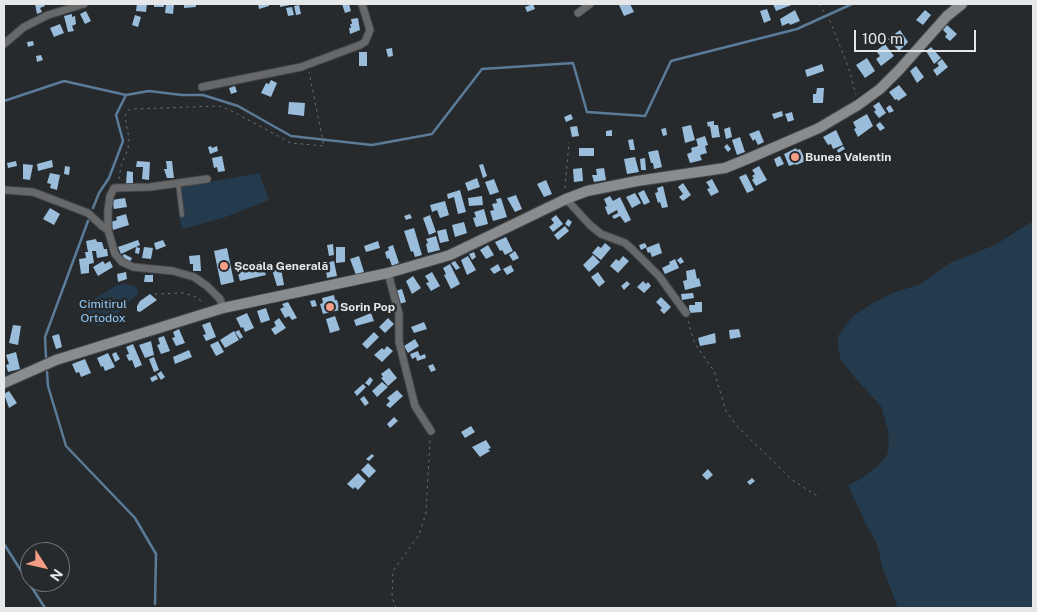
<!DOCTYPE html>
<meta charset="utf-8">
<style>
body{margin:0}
#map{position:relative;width:1037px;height:612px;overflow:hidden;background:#262a2d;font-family:"Public Sans",sans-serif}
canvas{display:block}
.frame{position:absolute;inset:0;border:5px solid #e5e7e9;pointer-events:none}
.north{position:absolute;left:20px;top:542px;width:50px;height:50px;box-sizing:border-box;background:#262a2d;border:1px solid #727678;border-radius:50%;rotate:125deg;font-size:14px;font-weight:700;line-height:20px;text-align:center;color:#e5e7e9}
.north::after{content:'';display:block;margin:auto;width:18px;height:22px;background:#f49e88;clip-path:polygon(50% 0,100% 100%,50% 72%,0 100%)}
.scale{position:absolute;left:854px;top:30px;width:122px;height:22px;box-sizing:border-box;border:2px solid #e5e7e9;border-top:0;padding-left:6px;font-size:15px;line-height:18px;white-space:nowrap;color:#e5e7e9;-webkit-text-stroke:4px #262a2d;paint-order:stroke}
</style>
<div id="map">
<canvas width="1037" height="612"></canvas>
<div class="frame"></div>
<div class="north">N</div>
<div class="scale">100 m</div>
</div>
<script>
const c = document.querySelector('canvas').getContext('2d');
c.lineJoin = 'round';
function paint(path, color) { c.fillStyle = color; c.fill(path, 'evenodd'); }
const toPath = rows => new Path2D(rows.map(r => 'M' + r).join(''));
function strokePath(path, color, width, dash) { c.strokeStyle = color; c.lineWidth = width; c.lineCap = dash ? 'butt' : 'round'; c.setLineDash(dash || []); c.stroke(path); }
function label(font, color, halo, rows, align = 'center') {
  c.font = font + ' "Public Sans",sans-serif'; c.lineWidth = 5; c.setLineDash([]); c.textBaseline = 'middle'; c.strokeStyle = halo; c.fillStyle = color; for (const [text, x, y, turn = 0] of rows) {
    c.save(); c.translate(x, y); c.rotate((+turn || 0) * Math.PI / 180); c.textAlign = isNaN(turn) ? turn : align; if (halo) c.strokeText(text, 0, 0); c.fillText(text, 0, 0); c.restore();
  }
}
paint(toPath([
 [259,173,269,200,223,218,182,229,179,216,184,214,181,185,209,182],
 [1033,221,1033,608,898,608,883,569,877,544,865,522,848,485,859,480,879,465,887,455,889,442,888,430,881,406,856,379,841,360,838,348,838,336,853,316,873,303,895,292,919,285,950,263,995,245],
 [124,284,134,286,137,289,138,294,125,305,112,322,101,326,94,325,87,314,87,310,91,301,117,285]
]), '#243b4e');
strokePath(toPath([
 [4,101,64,81,126,95,149,91,182,95,203,95,238,106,291,136,372,145,432,134,482,69,573,63,587,112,645,116,671,61,797,29,852,4],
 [93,208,99,193,109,178,123,141,116,115,126,95],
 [46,357,45,337,88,221],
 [47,372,48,386,66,446,135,518,156,554,155,604],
 [4,544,45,608]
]), '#5b7c98', 2.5);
paint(toPath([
 [35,4,44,4,45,6,40,8,42,12,37,14],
 [137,4,147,4,146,12,136,11],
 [154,4,164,4,164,7,154,7],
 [166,4,174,4,173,14,165,13],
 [184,4,196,4,196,7,184,8],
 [258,4,269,4,269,6,259,9],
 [280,4,290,4,290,5,280,7],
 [342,4,349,4,351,11,345,13],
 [533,4,535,9,527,12,525,7],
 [622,4,630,4,634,12,624,16,619,5],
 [773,4,794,4,776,11],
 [299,5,301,14,296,15,294,6],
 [292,7,294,15,288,16,286,8],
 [767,9,771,20,764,23,760,11],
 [795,10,800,21,790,25,789,23,782,26,780,19],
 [925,10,931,15,923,25,916,20],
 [86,11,91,21,85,24,80,14],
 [72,14,72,17,75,16,76,24,72,26,74,31,68,32,64,16],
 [135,15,141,17,138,27,132,25],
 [358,18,360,30,350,34,349,28,351,28,350,24,352,24,351,19],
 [60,24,64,33,54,37,50,28],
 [947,25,957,34,950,41,945,37,947,34,943,30],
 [900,30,908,42,899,51,888,39],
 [876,36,879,40,875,43,872,40],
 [33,41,34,45,28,47,27,42],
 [885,44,894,56,881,66,876,59,880,56,876,51],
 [931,47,941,58,934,64,926,51],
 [392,48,393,56,388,57,386,49],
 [359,52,367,52,367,66,359,66],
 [41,55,43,60,37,62,36,56],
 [867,58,875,71,865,78,856,65],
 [942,59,948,67,937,76,933,70,939,66,937,63],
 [822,64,824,71,807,77,805,70],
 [916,66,924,77,917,83,910,71],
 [271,80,277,83,271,97,261,93,266,83,269,84],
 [899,85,907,95,898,101,897,99,895,100,889,92],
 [235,86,237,92,231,94,229,88],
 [817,88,824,88,823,103,813,103,813,94,816,94],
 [289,102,305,103,304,116,288,114],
 [879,102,886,113,879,118,874,112,876,110,873,106],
 [890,105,894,111,889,113,886,108],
 [782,111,783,116,774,119,772,114],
 [792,112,794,120,788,122,785,114],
 [571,114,573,119,566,122,564,117],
 [867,114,873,126,858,137,854,129,856,128,853,122],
 [714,121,714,125,718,125,720,137,712,138,710,126,708,127,707,122],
 [880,122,885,128,880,131,876,125],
 [691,125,695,140,685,143,682,127],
 [577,126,579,136,572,137,570,127],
 [730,127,732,137,726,139,724,129],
 [666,128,667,135,663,136,661,129],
 [612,130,612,136,606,136,606,131],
 [759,130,764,142,758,145,755,139,753,141,749,134],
 [836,130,843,145,833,149,831,144,828,145,823,137],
 [705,136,708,145,705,146,707,153,700,155,702,160,690,163,687,154,692,152,691,148,698,146,696,139],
 [740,137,745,152,737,155,732,140],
 [633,139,635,150,630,150,628,140],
 [727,144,731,149,728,152,724,147],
 [211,146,212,148,217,146,218,151,210,154,208,147],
 [843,146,845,149,838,153,837,150],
 [579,148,594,148,594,156,579,156],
 [796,148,797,150,800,149,806,161,796,165,795,164,789,166,784,154],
 [658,150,662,167,654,169,653,163,651,163,648,152],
 [222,156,225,171,218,172,217,167,214,168,212,158],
 [780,156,784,164,777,167,774,159],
 [635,157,639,172,627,174,624,159],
 [645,158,646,170,641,170,640,159],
 [52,160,53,167,38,171,37,164],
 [16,161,17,166,8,168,7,163],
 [137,161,150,162,149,180,142,179,143,167,136,167],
 [166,161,172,161,174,178,167,178,164,169,167,169],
 [23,164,33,165,30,180,23,179],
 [483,164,487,176,483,178,479,165],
 [65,166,70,167,69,175,64,174],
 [759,166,767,180,756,186,752,180,754,178,752,176,755,174,752,170],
 [582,168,583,181,574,182,573,169],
 [604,168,606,180,594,182,592,175,597,175,596,169],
 [127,171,133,172,133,185,126,184],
 [50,173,60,175,57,190,50,188,51,184,47,183],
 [746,174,754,190,747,193,739,177],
 [477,178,480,187,468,191,465,183],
 [494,179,499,192,490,195,485,182],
 [712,179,719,192,711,196,707,189,710,188,706,182],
 [546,180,552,194,544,197,537,184],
 [683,183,691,195,683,201,679,197,683,194,678,187],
 [663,186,668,207,662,208,660,202,658,203,655,193,658,192,657,188],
 [460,190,466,212,458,214,454,197,448,199,447,194],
 [644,190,650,202,644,205,638,193],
 [635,193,641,203,632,208,626,197],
 [516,195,522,209,515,212,507,198],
 [482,196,483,205,469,206,468,198],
 [610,196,613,201,620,197,631,220,625,223,620,216,614,219,612,216,618,213,617,210,608,215,605,207,607,206,604,199],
 [125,198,127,207,114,209,112,200],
 [501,198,507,217,493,221,490,211,494,210,492,204,497,203,496,199],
 [445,201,449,215,440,218,437,210,432,212,430,205],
 [50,208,60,214,54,225,43,219],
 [484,209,488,224,476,227,473,218,476,217,474,212],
 [126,214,129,225,113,230,111,222,117,220,116,217],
 [410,214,412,218,406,220,404,216],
 [430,215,436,232,429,235,423,218],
 [556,215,563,224,553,232,549,227,554,223,551,219],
 [568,219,572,222,569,227,565,224],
 [464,222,467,233,455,237,452,225],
 [565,226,569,231,558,240,554,235],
 [414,228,422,255,415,257,413,251,411,252,404,231],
 [446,229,449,241,440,243,437,231],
 [436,236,440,250,428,253,426,244,428,243,426,239],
 [506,237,513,251,505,255,502,250,500,251,495,242],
 [96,239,97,242,102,242,104,249,107,249,108,256,97,258,96,251,92,251,94,263,89,264,89,273,81,274,79,259,86,258,85,252,88,252,86,241],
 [138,240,140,245,121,254,118,247],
 [163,240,166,246,156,250,154,243],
 [378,241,380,248,366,252,364,246],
 [605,243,611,248,601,260,592,253,598,246,601,248],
 [645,243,647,247,641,250,639,245],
 [659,243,662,253,652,257,650,252,648,253,646,248],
 [333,244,334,255,329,256,327,245],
 [393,245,399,263,392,266,389,258,387,259,385,252,389,250,388,247],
 [488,245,494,255,486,259,480,250],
 [136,247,140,248,139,254,135,253],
 [144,247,153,248,151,259,142,258],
 [336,247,345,247,345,262,336,263],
 [227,248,234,282,221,285,214,251],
 [515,251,519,258,513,261,509,255],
 [474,252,476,257,472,260,469,254],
 [124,254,132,258,130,262,121,258],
 [200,255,201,271,193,271,193,264,190,264,189,256],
 [593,255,600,262,589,272,583,265],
 [359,256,364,272,356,275,350,259],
 [468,256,476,270,467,275,461,260],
 [623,256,629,261,618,273,610,266,616,259,619,261],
 [681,257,684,262,680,264,677,260],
 [675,259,679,268,665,274,662,268,670,264,669,262],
 [103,261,105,264,110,261,113,267,98,276,93,267],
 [262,261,266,275,240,281,236,267],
 [334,261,337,276,327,278,325,263],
 [455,261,460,268,456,270,451,263],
 [450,264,460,284,451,289,444,275,446,274,443,268],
 [498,264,501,270,494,274,490,269],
 [511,265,514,271,507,275,503,269],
 [281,268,284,285,277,286,272,270],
 [695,269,697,279,699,278,701,286,685,290,683,281,687,280,686,271],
 [126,272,127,279,118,282,117,274],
 [432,272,440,286,431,291,426,283,429,282,425,276],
 [598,272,605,282,599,287,591,277],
 [145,275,153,275,153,282,144,282],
 [413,276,421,288,412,294,406,281],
 [627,281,630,284,624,290,621,286],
 [643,281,646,284,648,282,651,286,644,293,637,287],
 [402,289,406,302,399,304,395,291],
 [693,293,694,298,682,300,681,294],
 [150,294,157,300,140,312,137,311,137,306,140,301],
 [334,295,335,300,337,300,340,310,323,314,320,304,323,303,322,298],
 [661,297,671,307,664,314,660,310,662,308,656,302],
 [315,300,317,306,312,307,310,301],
 [288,302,297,318,292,320,289,316,285,318,280,309,284,307,282,304],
 [695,302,702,302,702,312,689,313,689,305,695,305],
 [266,308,270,320,261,323,257,311],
 [247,313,254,328,245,332,243,327,241,328,236,318],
 [371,313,374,321,356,326,354,320],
 [335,316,340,330,330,333,326,319],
 [279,318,286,328,275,335,271,329,276,326,274,322],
 [388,318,394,324,385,333,379,327],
 [210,322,216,337,206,341,203,335,206,334,202,325],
 [424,322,427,329,414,333,411,327],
 [13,325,21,326,18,345,9,343],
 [179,329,185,343,176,346,172,338,175,337,173,332],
 [739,329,741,337,730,339,729,330],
 [239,330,243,337,240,339,235,332],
 [234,331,239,340,225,348,220,340],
 [374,332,379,337,367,349,362,344],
 [715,333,716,343,700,346,698,338],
 [59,334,62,347,56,349,52,336],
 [164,336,170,351,161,354,157,345,160,344,158,338],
 [415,339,419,346,408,353,404,346],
 [151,341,154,355,145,358,139,345],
 [218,341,224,352,216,356,210,345],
 [133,344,142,365,135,368,132,360,129,361,126,355,129,354,126,347],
 [387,346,393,351,382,362,374,355,382,348,384,350],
 [189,350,192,357,175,364,173,357],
 [418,351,420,356,425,354,426,358,417,361,416,357,412,359,410,354],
 [16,352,20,369,8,372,6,365,9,364,6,355],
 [116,352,120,359,115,362,112,354],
 [108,353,115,367,105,371,103,366,101,367,97,358],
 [154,357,159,370,154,372,149,359],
 [85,359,91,373,81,377,79,372,76,373,72,364],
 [433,364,436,370,431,372,428,366],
 [389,368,397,378,388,386,381,378,383,377,381,374],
 [161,371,165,377,161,380,157,374],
 [156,375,158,379,152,382,150,378],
 [370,377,373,380,369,386,365,383],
 [382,382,388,387,377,397,372,391],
 [363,384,366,387,357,396,354,392],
 [397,390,403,396,390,408,386,405,390,401,387,398],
 [9,391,17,403,9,408,4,394],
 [364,396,369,403,365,406,360,399],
 [394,417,398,421,390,428,387,424],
 [471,426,475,432,465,438,461,432],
 [486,440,491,448,488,449,490,451,480,457,472,447],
 [372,454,374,456,369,461,366,459],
 [368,463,376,471,369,478,361,470],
 [708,469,713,475,707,480,702,475],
 [358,473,366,481,358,490,355,487,353,489,347,484],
 [752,478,755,481,750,485,747,482]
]), '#99bddb');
const lane = toPath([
 [178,183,182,215]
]);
const street = toPath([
 [578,13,590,4],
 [4,44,24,27,48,15,84,4],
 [202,87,301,67,360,45,365,42,370,30,362,4],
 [4,190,33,192,88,213,102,226,108,230,115,254,122,262,133,267,173,271,194,277,207,286,220,299,223,308],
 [566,199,590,225,601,234,625,243,633,250,659,276,686,313],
 [108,230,108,210,110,196,114,188,150,187,207,179],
 [388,273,399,314,399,342,415,406,431,431]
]);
const secondary = toPath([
 [4,383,56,360,223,308,388,273,450,255,566,199,587,191,637,181,725,168,752,157,819,128,858,105,880,89,899,70,947,16,962,4]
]);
strokePath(lane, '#45484b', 6);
strokePath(street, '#45484b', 9);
strokePath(secondary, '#45484b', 12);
strokePath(toPath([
 [819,4,830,21,848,66,856,95],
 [119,179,121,166,128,149,129,139,125,116,128,110,135,109,219,106,230,110,291,143,324,146,309,72],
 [565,188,569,142],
 [155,294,183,293,194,296,200,300,202,304],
 [688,321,695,344,714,371,726,411,736,425,791,479,817,496],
 [396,608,392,597,393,571,419,535,426,513,430,439]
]), '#6d7173', 1, [2.5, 4]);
strokePath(lane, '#66686a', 4);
strokePath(street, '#66686a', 7);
strokePath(secondary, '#898c8f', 10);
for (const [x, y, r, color] of [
 [795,157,5,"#f49e88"],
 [224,266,5,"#f49e88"],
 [330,307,5,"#f49e88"]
]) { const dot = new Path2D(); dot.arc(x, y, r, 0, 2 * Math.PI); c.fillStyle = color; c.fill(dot); strokePath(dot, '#262a2d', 2); }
label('bold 12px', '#e5e7e9', '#262a2d', [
 ["Bunea Valentin",805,157],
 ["Școala Generală",234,266],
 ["Sorin Pop",340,307]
], 'left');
label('12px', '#91c8f7', '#262a2d', [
 ["Cimitirul",103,304],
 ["Ortodox",103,318]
]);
</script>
